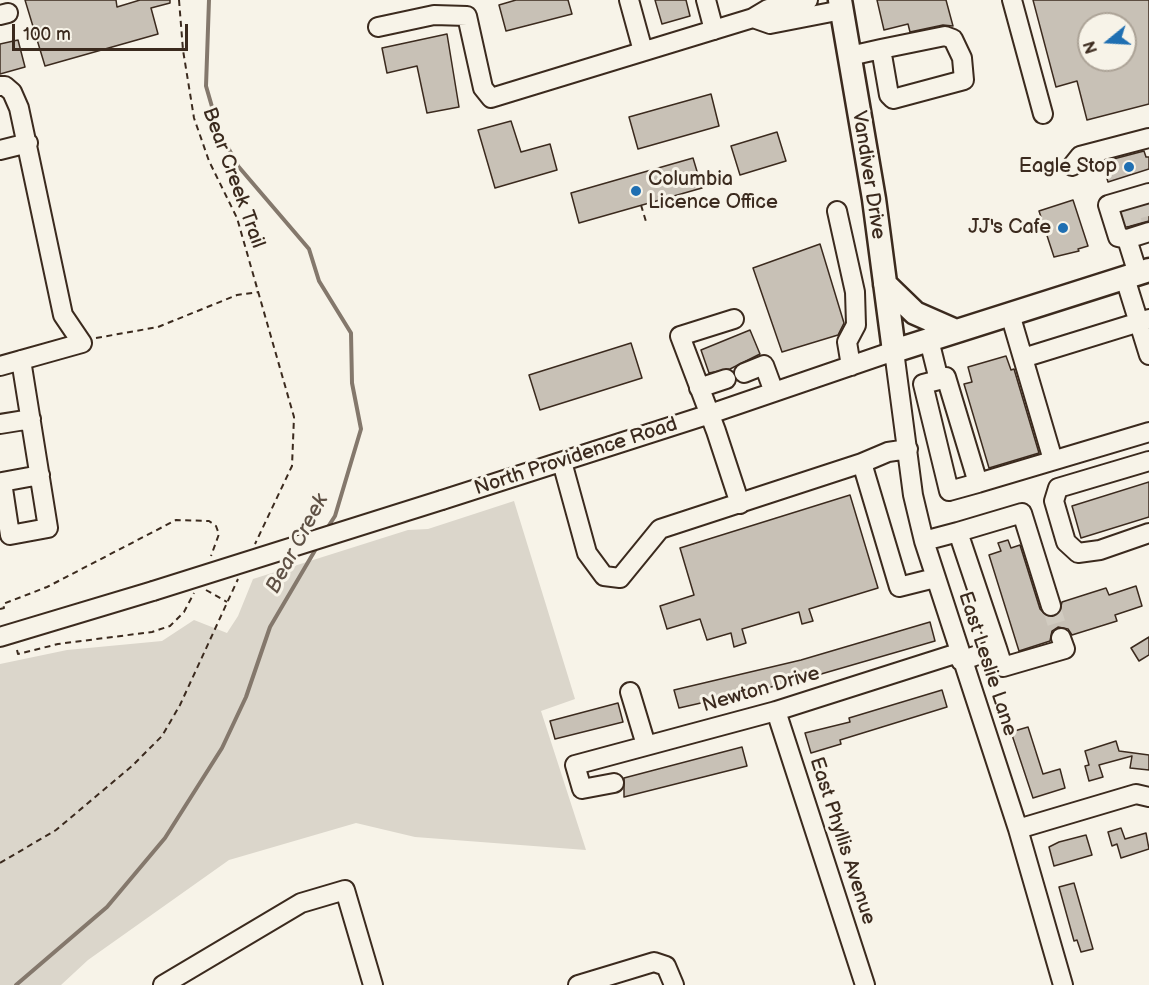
<!DOCTYPE html>
<style>
body{margin:0}
#map{position:relative;width:1149px;height:985px;overflow:hidden;background:#f7f3e8;font-family:"Balsamiq Sans",sans-serif}
canvas{display:block}
.north{position:absolute;left:1077px;top:12px;width:60px;height:60px;box-sizing:border-box;background:#f7f3e8;border:2px solid #aca397;border-radius:50%;rotate:252deg;font-size:16px;font-weight:700;line-height:24px;text-align:center;color:#3b2a1e}
.north::after{content:'';display:block;margin:auto;width:21px;height:27px;background:#1f6fb2;clip-path:polygon(50% 0,100% 100%,50% 72%,0 100%)}
.scale{position:absolute;left:12px;top:24px;width:176px;height:27px;box-sizing:border-box;border:3px solid #3b2a1e;border-top:0;padding-left:8px;font-size:18px;line-height:21px;white-space:nowrap;color:#3b2a1e;-webkit-text-stroke:4px #f7f3e8;paint-order:stroke}
</style>
<div id="map">
<canvas width="1149" height="985"></canvas>
<div class="north">N</div>
<div class="scale">100 m</div>
</div>
<script>
const c = document.querySelector('canvas').getContext('2d');
c.lineJoin = 'round';
function paint(path, color) { c.fillStyle = color; c.fill(path, 'evenodd'); }
const toPath = rows => new Path2D(rows.map(r => 'M' + r).join(''));
function strokePath(path, color, width, dash) { c.strokeStyle = color; c.lineWidth = width; c.lineCap = dash ? 'butt' : 'round'; c.setLineDash(dash || []); c.stroke(path); }
function label(font, color, halo, rows, align = 'center') {
  c.font = font + ' "Balsamiq Sans",sans-serif'; c.lineWidth = 6; c.setLineDash([]); c.textBaseline = 'middle'; c.strokeStyle = halo; c.fillStyle = color; for (const [text, x, y, turn = 0] of rows) {
    c.save(); c.translate(x, y); c.rotate((+turn || 0) * Math.PI / 180); c.textAlign = isNaN(turn) ? turn : align; if (halo) c.strokeText(text, 0, 0); c.fillText(text, 0, 0); c.restore();
  }
}
paint(toPath([
 [514,501,575,699,541,711,586,850,415,837,356,823,229,860,88,960,61,985,0,985,0,664,67,650,162,641,194,620,227,633,238,616,253,579,408,530,428,529]
]), '#dbd6cb');
strokePath(toPath([
 [209,0,206,86,219,131,238,166,309,249,319,281,351,333,352,383,361,429,335,516,326,530],
 [16,985,107,907,165,838,222,748,246,697,270,627,317,547]
]), '#84786c', 4);
const building = toPath([
 [25,0,116,0,117,7,140,0,170,0,170,3,151,8,158,34,45,66,25,0],
 [516,0,568,0,572,14,506,31,499,5,516,0],
 [655,0,686,0,690,16,662,24,655,0],
 [877,0,946,0,953,26,943,25,910,32,908,24,884,30,877,0],
 [1033,0,1149,0,1149,104,1087,120,1077,81,1056,87,1033,0],
 [1089,24,1125,24,1125,60,1089,60,1089,24],
 [447,34,459,107,427,113,417,66,387,73,382,48,447,34],
 [18,40,25,67,0,74,0,44,18,40],
 [711,94,719,126,638,149,629,117,711,94],
 [511,121,521,152,550,144,557,170,495,188,478,130,511,121],
 [777,132,786,161,740,175,731,146,777,132],
 [1144,151,1146,157,1149,157,1149,169,1108,182,1102,162,1144,151],
 [693,158,702,188,579,223,571,193,693,158],
 [1073,200,1088,246,1078,249,1079,251,1054,257,1039,211,1073,200],
 [1149,205,1149,221,1127,227,1122,213,1149,205],
 [820,244,844,323,838,335,782,352,753,268,820,244],
 [750,330,760,354,730,369,709,373,701,350,750,330],
 [631,343,642,378,540,410,529,375,631,343],
 [1006,356,1011,370,1014,369,1039,453,989,468,964,384,972,382,968,367,1006,356],
 [1149,482,1149,517,1081,538,1072,506,1149,482],
 [850,495,878,588,809,609,813,621,802,624,799,612,742,629,746,643,734,647,731,633,707,640,700,619,667,629,660,606,694,595,680,548,850,495],
 [1008,540,1011,548,1020,545,1040,609,1048,617,1059,614,1062,602,1106,588,1109,595,1136,586,1142,606,1115,615,1117,621,1072,635,1068,629,1058,627,1052,631,1050,641,1019,651,989,555,1001,551,998,543,1008,540],
 [930,622,935,641,797,681,679,708,674,690,801,660,930,622],
 [1149,637,1149,655,1139,661,1131,648,1149,637],
 [942,690,947,707,840,740,841,744,811,753,805,733,850,722,849,718,942,690],
 [618,703,623,722,555,739,550,721,618,703],
 [1028,727,1043,774,1060,769,1065,788,1033,798,1011,732,1028,727],
 [1116,741,1119,751,1149,755,1149,770,1130,768,1132,756,1099,765,1103,777,1089,781,1085,766,1089,765,1085,751,1116,741],
 [742,747,747,766,624,797,624,778,742,747],
 [1121,828,1125,839,1146,833,1149,849,1121,858,1117,844,1112,846,1108,832,1121,828],
 [1086,835,1092,855,1054,866,1049,847,1059,842,1086,835],
 [1074,883,1093,949,1081,952,1077,940,1074,941,1059,887,1074,883]
]);
paint(building, '#c8c1b6');
strokePath(building, '#3b2a1e', 1.5);
strokePath(toPath([
 [1145,201,1149,216],
 [1128,207,1135,230],
 [1051,606,1061,638]
]), '#d1cbc0', 18, [18, 9]);
const minor = toPath([
 [629,0,643,51],
 [706,0,714,30],
 [1012,0,1043,114],
 [0,15,8,13],
 [753,18,770,24,842,10],
 [378,27,434,15,467,16,483,88,491,98,753,18,768,9,808,0],
 [850,56,881,49,945,36,953,39,962,58,964,80,893,99,889,95,881,49],
 [0,86,5,86,12,92,19,108,63,315,82,343,0,366],
 [0,150,28,143],
 [1072,166,1080,156,1149,138],
 [837,211,855,292,856,325,847,342,851,366],
 [1127,239,1149,232],
 [1138,274,1127,239,1118,237,1108,205,1149,193],
 [1125,278,1149,355],
 [1010,314,1053,460],
 [734,319,680,336,716,431,740,504],
 [929,340,939,380,923,384,949,491,978,483,946,377,939,380],
 [1023,358,1149,319],
 [21,360,48,528,10,535,2,482,40,475],
 [744,373,764,365,774,392],
 [699,388,726,379],
 [0,424,31,419],
 [1149,461,1058,488,1054,501,1066,542,1078,553,1100,550,1149,533],
 [562,462,587,553,604,576,620,578,660,529,862,463,899,587,935,578],
 [862,463,888,452,908,449],
 [978,483,1149,432],
 [442,500,710,414,894,351,913,495,924,541,1018,829,1063,985],
 [958,532,1022,513,1051,606],
 [924,541,958,532,997,648,961,661],
 [0,637,153,591],
 [997,648,1003,667,1065,649,1061,638],
 [630,692,646,745],
 [776,711,865,985],
 [614,783,582,789,575,765,776,711,958,653],
 [1018,829,1136,794,1149,797],
 [163,985,301,903,345,890,373,985],
 [578,985,654,962,666,966,674,985]
]);
const major = toPath([
 [840,0,874,199,894,351,1149,270],
 [885,284,915,313,956,331]
]);
strokePath(minor, '#3b2a1e', 22);
strokePath(major, '#3b2a1e', 27);
strokePath(toPath([
 [179,0,183,50,194,118,209,161,237,218,294,417,292,466,255,544],
 [641,205,647,225],
 [96,338,158,327,237,295,259,292],
 [206,590,227,602],
 [0,609,4,608,3,604,47,587,176,520,209,521,216,526,219,534,211,556],
 [17,650,18,654,58,644,152,632,170,626,184,612,194,593],
 [0,863,56,830,132,766,162,736,180,705,238,579]
]), '#3b2a1e', 2, [6, 4.5]);
strokePath(minor, '#f7f3e8', 18);
strokePath(major, '#f7f3e8', 22);
const minorBridge = toPath([
 [153,591,442,500]
]);
strokePath(minorBridge, '#3b2a1e', 22, []);
strokePath(minorBridge, '#f7f3e8', 18);
for (const [x, y, r, color] of [
 [1129,167,6,"#1f6fb2"],
 [636,191,6,"#1f6fb2"],
 [1063,228,6,"#1f6fb2"]
]) { const dot = new Path2D(); dot.arc(x, y, r, 0, 2 * Math.PI); c.fillStyle = color; c.fill(dot); strokePath(dot, '#f7f3e8', 2); }
label('20px', '#3b2a1e', '#f7f3e8', [
 ["Eagle Stop",1117,167],
 ["Columbia",648,180,"left"],
 ["Licence Office",648,203,"left"],
 ["JJ's Cafe",1051,228]
], 'right');
label('20px', '#3b2a1e', '#f7f3e8', [
 ["Vandiver Drive",868,175,81],
 ["Bear Creek Trail",233,178,70],
 ["North Providence Road",576,457,-18],
 ["East Leslie Lane",987,664,72],
 ["Newton Drive",761,690,-16],
 ["East Phyllis Avenue",842,841,72]
]);
label('italic 21px', '#5f5145', '#f7f3e8', [
 ["Bear Creek",298,544,-62]
]);
</script>
